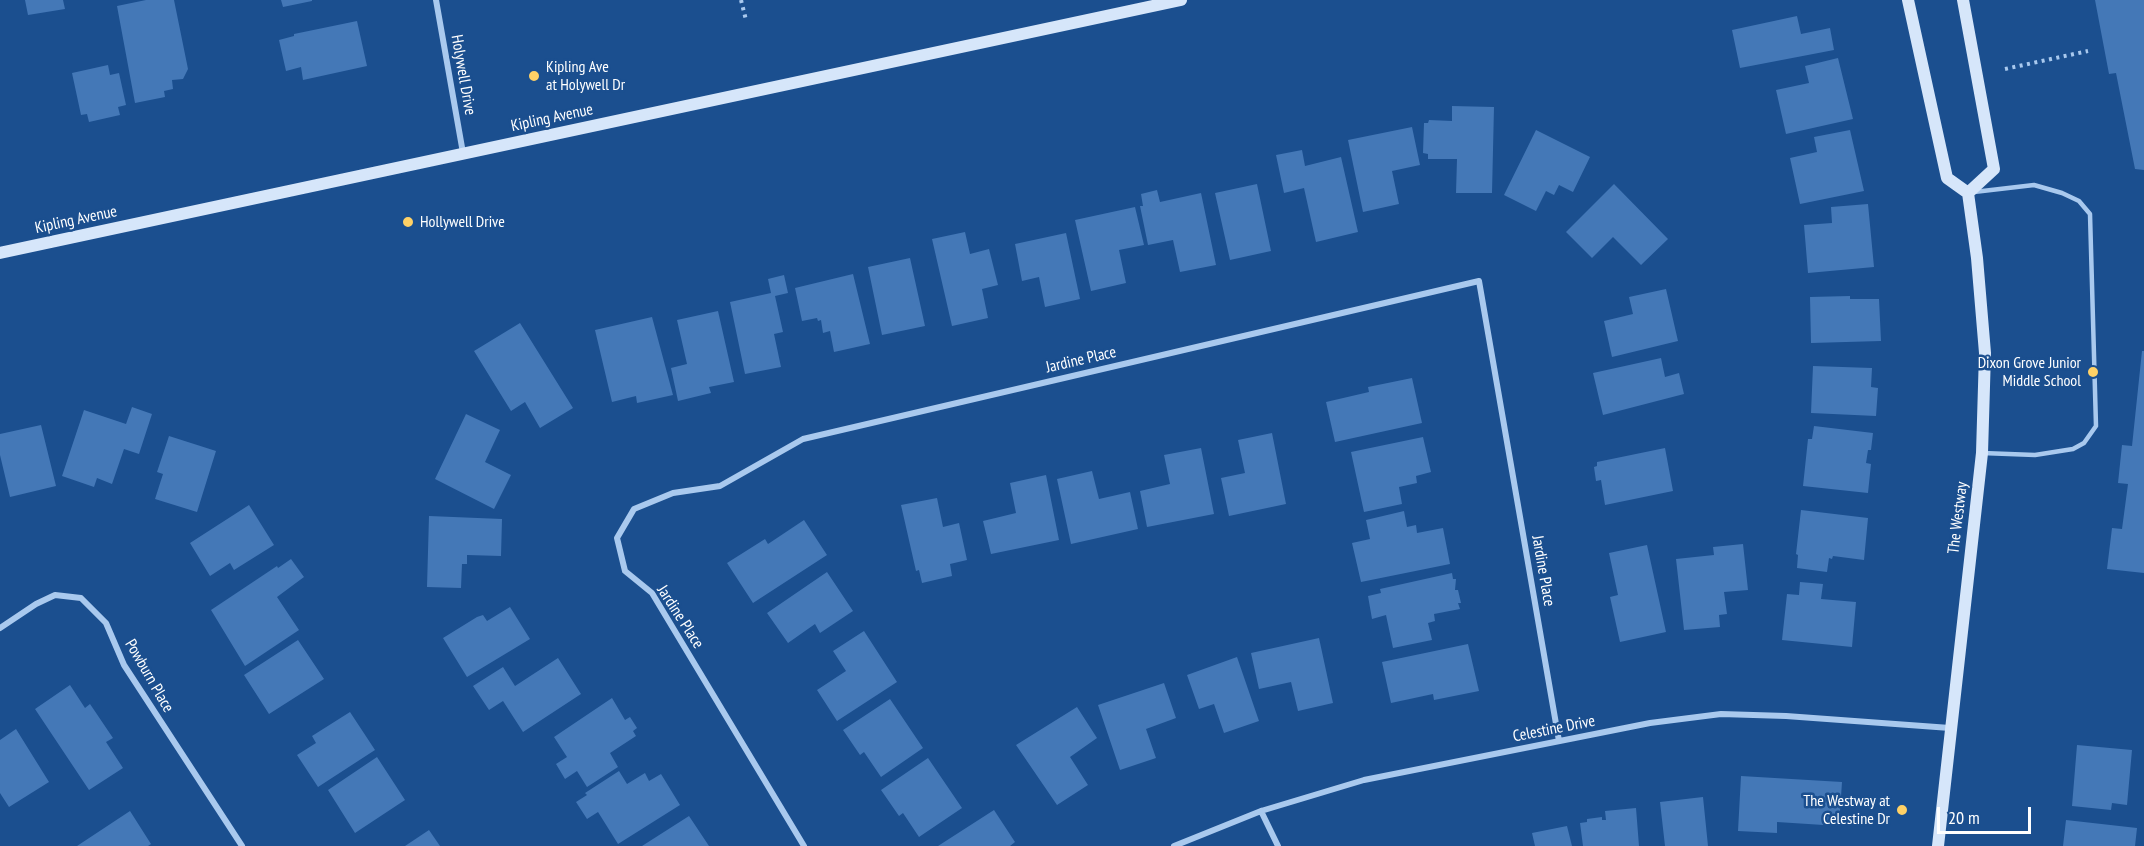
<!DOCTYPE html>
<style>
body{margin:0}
#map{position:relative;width:2144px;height:846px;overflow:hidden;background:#1b4f8f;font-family:"PT Sans Narrow",sans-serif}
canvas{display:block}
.scale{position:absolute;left:1937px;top:807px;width:94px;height:27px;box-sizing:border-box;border:3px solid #fff;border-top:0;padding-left:8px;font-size:18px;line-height:21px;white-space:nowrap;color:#fff;-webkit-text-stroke:4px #1b4f8f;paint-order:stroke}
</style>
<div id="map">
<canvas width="2144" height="846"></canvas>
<div class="scale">20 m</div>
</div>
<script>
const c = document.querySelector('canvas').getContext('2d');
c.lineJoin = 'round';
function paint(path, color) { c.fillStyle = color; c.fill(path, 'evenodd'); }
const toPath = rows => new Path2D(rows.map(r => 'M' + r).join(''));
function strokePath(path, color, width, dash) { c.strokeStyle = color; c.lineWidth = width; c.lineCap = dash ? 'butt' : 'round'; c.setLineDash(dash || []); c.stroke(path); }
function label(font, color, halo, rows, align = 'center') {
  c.font = font + ' "PT Sans Narrow",sans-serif'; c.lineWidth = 5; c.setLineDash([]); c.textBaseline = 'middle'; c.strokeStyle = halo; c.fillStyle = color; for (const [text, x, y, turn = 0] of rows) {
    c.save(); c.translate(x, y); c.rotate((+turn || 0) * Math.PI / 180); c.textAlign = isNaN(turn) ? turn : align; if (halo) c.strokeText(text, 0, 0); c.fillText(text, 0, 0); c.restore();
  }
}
paint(toPath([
 [25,0,63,0,65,9,28,15],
 [146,0,174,0,188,69,183,79,172,80,173,89,164,91,165,97,135,103,117,6],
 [281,0,312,0,312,1,283,7],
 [2095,0,2144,0,2144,170,2135,169,2116,73,2109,74],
 [1797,16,1801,34,1830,28,1834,50,1740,68,1732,30],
 [357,21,367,66,303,80,301,67,286,71,279,40,294,36,294,34],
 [1838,58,1853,119,1786,134,1776,90,1809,83,1805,66],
 [108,65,110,75,119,73,126,105,118,107,120,115,89,122,87,114,81,115,72,73],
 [1452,106,1494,107,1492,193,1456,193,1457,159,1428,159,1428,154,1423,153,1424,123,1428,123,1429,120,1452,121],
 [1412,127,1420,165,1392,171,1399,204,1363,212,1348,140],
 [1536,130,1590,157,1573,192,1559,185,1554,195,1546,191,1536,211,1504,195],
 [1850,130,1864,191,1800,204,1790,158,1817,152,1814,137],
 [1302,150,1305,166,1341,157,1358,232,1316,242,1304,188,1284,193,1276,155],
 [1257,184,1271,251,1230,260,1215,193],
 [1614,184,1668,239,1641,265,1613,237,1592,258,1566,232],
 [1157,190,1160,202,1201,193,1216,265,1180,272,1173,240,1148,245,1140,206,1143,206,1141,194],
 [1868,204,1874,267,1808,273,1804,225,1832,223,1831,207],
 [1135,207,1144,245,1119,250,1126,283,1091,291,1075,220],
 [965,232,970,254,989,249,998,285,982,289,988,318,952,326,932,239],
 [1066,233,1080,299,1045,307,1039,277,1022,281,1015,244],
 [910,258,925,326,882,335,868,267],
 [853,274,870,344,834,352,830,331,823,333,821,320,818,321,817,318,802,321,795,288],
 [784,275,788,293,775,296,783,332,774,334,781,367,745,374,730,302,771,293,768,279],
 [1666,289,1678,341,1612,357,1604,321,1633,314,1629,297],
 [1850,296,1850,299,1879,299,1881,341,1811,343,1810,297],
 [718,311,734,382,709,387,711,393,678,401,671,368,687,364,677,320],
 [652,317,673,395,637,403,636,396,612,402,595,330],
 [520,323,573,408,540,428,525,402,511,411,474,351],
 [2142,351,2144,351,2144,573,2107,569,2112,528,2122,529,2128,484,2118,483,2122,445,2132,446],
 [1661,358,1665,377,1679,373,1684,394,1603,415,1593,373],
 [1813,366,1872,368,1871,387,1878,388,1876,416,1811,413],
 [1412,378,1422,423,1335,442,1326,402,1369,392,1368,387],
 [132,407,152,414,139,454,124,449,112,484,97,478,94,487,62,476,84,410,126,424],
 [466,414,500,430,485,462,511,475,494,509,435,479],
 [41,425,56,486,10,497,0,455,0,434],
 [1814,426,1873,433,1871,450,1868,450,1866,463,1871,464,1868,493,1803,486,1808,439,1812,439],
 [1272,433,1286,504,1229,516,1221,478,1245,473,1238,440],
 [169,436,216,451,197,512,155,499,163,474,157,472],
 [1423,437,1431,472,1416,476,1417,483,1399,487,1402,504,1364,512,1351,452],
 [1201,448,1214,514,1147,527,1140,491,1170,484,1164,455],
 [1665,448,1673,491,1605,505,1601,480,1596,481,1594,467,1597,466,1597,462],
 [1092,471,1099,499,1130,492,1138,529,1071,544,1057,479],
 [1046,475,1059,540,991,554,983,521,1016,513,1010,483],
 [937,498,943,527,959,523,967,560,950,564,952,576,922,583,919,570,916,571,901,505],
 [249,505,274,545,234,570,230,563,210,576,190,543],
 [1801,510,1868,518,1864,560,1833,556,1832,559,1829,558,1827,572,1797,568,1798,555,1796,554],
 [1404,511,1407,527,1416,525,1417,533,1443,528,1450,564,1361,582,1352,543,1370,539,1366,520],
 [429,516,502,519,501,556,467,555,467,564,462,564,461,588,427,587],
 [804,520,827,555,753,603,727,563,765,539,768,544],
 [1743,544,1748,590,1724,592,1727,614,1719,615,1720,627,1684,630,1676,559,1714,555,1713,547],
 [1647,545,1666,632,1620,642,1610,597,1618,595,1609,553],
 [291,559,304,577,277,597,299,630,245,666,211,610,277,566,278,568],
 [827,572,853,611,820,633,815,624,788,643,767,613],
 [1452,573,1453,579,1456,579,1455,590,1458,590,1461,603,1458,603,1460,609,1434,614,1435,621,1428,623,1432,640,1393,648,1386,615,1372,619,1368,596,1381,593,1380,589],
 [1800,582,1823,584,1821,599,1856,602,1852,647,1782,640,1787,594,1799,595],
 [510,607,530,639,467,677,443,638,477,617,483,615,487,621],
 [864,631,897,682,837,721,817,690,846,671,833,651],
 [1319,638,1333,703,1298,711,1291,682,1259,689,1251,653],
 [298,640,324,679,269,714,244,675],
 [1468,644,1479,691,1434,700,1433,694,1391,703,1382,662],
 [1237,657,1259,721,1224,733,1214,704,1199,709,1187,675],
 [558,658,581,694,523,732,503,701,489,710,473,686,503,667,515,686],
 [1164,683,1176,718,1146,729,1156,758,1120,770,1098,705],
 [70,685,85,708,90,704,113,738,106,742,123,768,89,790,35,709],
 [612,698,625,720,630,717,637,728,633,731,636,736,610,753,618,767,587,787,577,771,565,779,556,764,567,757,554,737],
 [890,699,923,748,881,777,864,752,860,755,843,730],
 [1077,707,1097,738,1070,757,1088,785,1057,805,1016,745],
 [350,712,375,750,318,787,297,755,316,743,312,736],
 [16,729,49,782,9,807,0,793,0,740],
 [2077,745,2132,750,2127,805,2112,803,2111,810,2072,806],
 [377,757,405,800,355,833,328,790],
 [928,758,962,808,919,837,903,813,899,816,881,790],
 [619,771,627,784,645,773,649,781,661,774,680,805,618,844,598,812,587,819,576,802,587,795,585,793],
 [1741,776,1842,782,1839,826,1777,822,1777,833,1738,831],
 [1703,797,1708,846,1665,846,1660,802],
 [1636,808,1639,846,1583,846,1580,823,1587,822,1587,819,1602,817,1602,820,1606,820,1605,811],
 [994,810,1015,842,1010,846,938,846],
 [130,811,151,844,148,846,77,846],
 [689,816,709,846,642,846],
 [2066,820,2137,828,2135,846,2063,846],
 [1567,826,1572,846,1535,846,1532,833],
 [429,830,440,846,405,846]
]), '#4478b7');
strokePath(toPath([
 [741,0,746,20],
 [2005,69,2088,51]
]), '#a9c9ee', 4, [3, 4.5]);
strokePath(toPath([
 [1974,192,2034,185,2062,193,2079,201,2090,214,2096,426,2084,443,2073,449,2035,455,1982,453]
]), '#a9c9ee', 4.5);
strokePath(toPath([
 [436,0,463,153],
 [0,628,36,604,55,595,81,598,106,623,124,665,242,846],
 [1261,811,1278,846],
 [804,846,652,593,625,571,617,538,634,509,673,493,720,486,803,439,1479,281,1559,741],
 [1174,846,1261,811,1364,780,1650,723,1721,714,1786,716,1950,728]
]), '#a9c9ee', 6);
strokePath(toPath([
 [1908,0,1947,178,1968,193,1977,258,1985,353,1982,453,1938,846],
 [1963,0,1994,169,1968,193],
 [0,253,1181,0]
]), '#d6e6fa', 12);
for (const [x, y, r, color] of [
 [534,76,6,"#ffd166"],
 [408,222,6,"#ffd166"],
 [2093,372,6,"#ffd166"],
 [1902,810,6,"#ffd166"]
]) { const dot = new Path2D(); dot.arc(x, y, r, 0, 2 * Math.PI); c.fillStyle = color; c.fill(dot); strokePath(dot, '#1b4f8f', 2); }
label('16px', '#fff', '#1b4f8f', [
 ["Kipling Ave",546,67],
 ["at Holywell Dr",546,85],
 ["Hollywell Drive",420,222],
 ["Dixon Grove Junior",2081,363,"right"],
 ["Middle School",2081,381,"right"],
 ["The Westway at",1890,801,"right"],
 ["Celestine Dr",1890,819,"right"]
], 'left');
label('16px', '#fff', '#1b4f8f', [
 ["Holywell Drive",463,75,80],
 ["Kipling Avenue",552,118,-12],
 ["Kipling Avenue",76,220,-12],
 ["Jardine Place",1081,360,-13],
 ["The Westway",1958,518,-83],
 ["Jardine Place",1543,571,80],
 ["Jardine Place",680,617,57],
 ["Powburn Place",149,676,60],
 ["Celestine Drive",1554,729,-11]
]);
</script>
